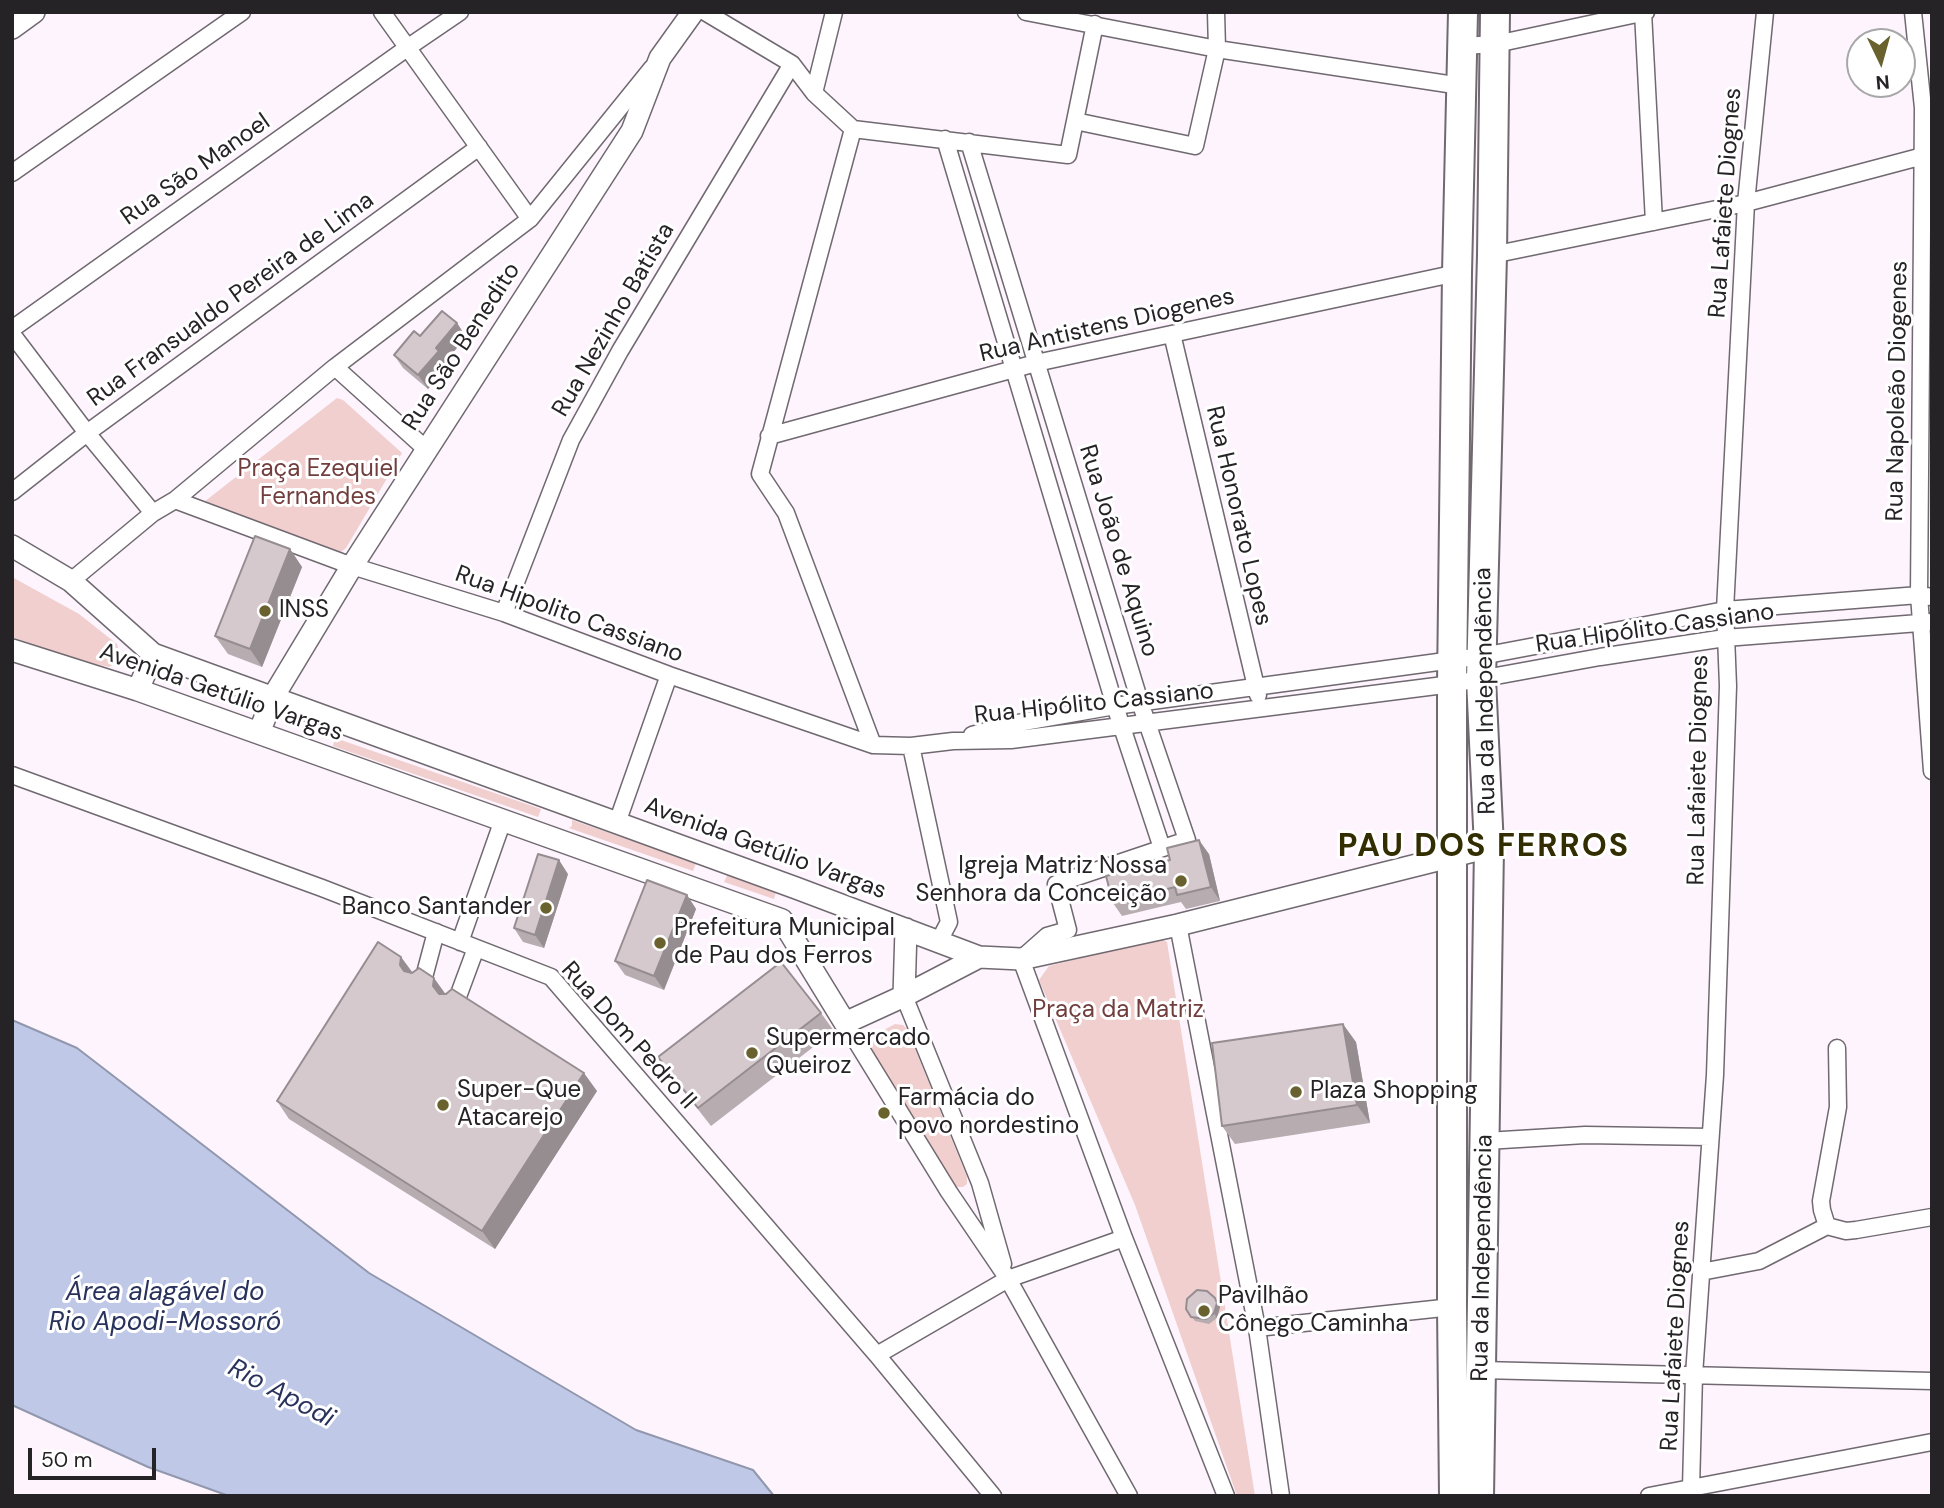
<!DOCTYPE html>
<meta charset="utf-8">
<style>
body{margin:0}
#map{position:relative;width:1944px;height:1508px;overflow:hidden;background:#fdf4fd;font-family:"DM Sans",sans-serif}
canvas{display:block}
.frame{position:absolute;inset:0;border:14px solid #262326;pointer-events:none}
.north{position:absolute;left:1846px;top:28px;width:70px;height:70px;box-sizing:border-box;background:#fff;border:2px solid #a8a7a8;border-radius:50%;rotate:175deg;font-size:19px;font-weight:700;line-height:28px;text-align:center;color:#262326}
.north::after{content:'';display:block;margin:auto;width:24px;height:32px;background:#69622e;clip-path:polygon(50% 0,100% 100%,50% 72%,0 100%)}
.scale{position:absolute;left:28px;top:1448px;width:128px;height:32px;box-sizing:border-box;border:4px solid #262326;border-top:0;padding-left:9px;font-size:21px;line-height:24px;white-space:nowrap;color:#262326;-webkit-text-stroke:5px #fff;paint-order:stroke}
</style>
<div id="map">
<canvas width="1944" height="1508"></canvas>
<div class="frame"></div>
<div class="north">N</div>
<div class="scale">50 m</div>
</div>
<script>
const c = document.querySelector('canvas').getContext('2d');
c.lineJoin = 'round';
function paint(path, color) { c.fillStyle = color; c.fill(path, 'evenodd'); }
const toPath = rows => new Path2D(rows.map(r => 'M' + r).join(''));
function strokePath(path, color, width, dash) { c.strokeStyle = color; c.lineWidth = width; c.lineCap = dash ? 'butt' : 'round'; c.setLineDash(dash || []); c.stroke(path); }
function label(font, color, halo, rows, align = 'center') {
  c.font = font + ' "DM Sans",sans-serif'; c.lineWidth = 6; c.setLineDash([]); c.textBaseline = 'middle'; c.strokeStyle = halo; c.fillStyle = color; for (const [text, x, y, turn = 0] of rows) {
    c.save(); c.translate(x, y); c.rotate((+turn || 0) * Math.PI / 180); c.textAlign = isNaN(turn) ? turn : align; if (halo) c.strokeText(text, 0, 0); c.fillText(text, 0, 0); c.restore();
  }
}
paint(toPath([
 [337,398,343,400,402,453,346,548,341,552,334,550,207,505,204,502],
 [12,577,79,614,117,644,121,660,109,667,77,660,12,637],
 [335,738,541,809,538,817,333,746],
 [572,820,696,863,693,871,569,828,572,826],
 [728,874,776,892,774,899,724,882],
 [1159,938,1167,942,1255,1496,1237,1496,1135,1205,1039,980,1049,966],
 [895,1024,903,1025,907,1029,967,1177,967,1184,963,1187,957,1187,952,1183,866,1043,869,1038]
]), '#f0cfce');
const water = toPath([
 [12,1020,77,1048,369,1273,636,1430,753,1470,774,1496,229,1496,148,1467,12,1405,12,1020]
]);
paint(water, '#bfc9e7');
strokePath(water, '#9197ad', 2);
const street = toPath([
 [382,12,530,219],
 [705,12,792,64,814,93],
 [834,12,814,93,853,129],
 [1026,12,1217,49,1461,86],
 [1643,12,1654,222],
 [1913,12,1923,108,1919,595,1932,771],
 [1463,46,1496,44,1646,12],
 [1075,121,1195,146,1217,49,1216,12],
 [853,129,760,474,786,513,873,745],
 [853,129,1068,155,1095,24],
 [945,139,1115,706,1162,848],
 [969,142,1140,702,1187,840,1056,884,1068,930,1047,936,1021,959,1124,1238,1226,1496],
 [12,173,242,12],
 [1492,255,1746,203,1923,156],
 [12,329,407,48,460,12],
 [12,334,87,433,153,513],
 [1172,334,1258,695],
 [335,367,427,450],
 [769,436,1036,363,1457,273],
 [12,492,87,433,479,147],
 [175,500,352,566,504,613,669,675,873,745,911,746,953,741,1011,740,1452,684,1600,657,1725,638,1932,622],
 [71,581,153,513,175,500,335,367,530,219,652,68],
 [504,613,571,440,620,351,792,64],
 [972,735,1012,724,1115,706,1482,656,1725,610,1919,595,1932,597],
 [911,746,949,922,939,941],
 [12,775,322,888,551,977,877,1355,993,1496],
 [617,823,669,675],
 [1178,925,1257,1328,1281,1496],
 [460,942,503,820],
 [423,981,436,932],
 [904,996,980,1183,1003,1264],
 [456,1002,476,948],
 [845,1023,949,1192,1008,1279,1129,1496],
 [1486,1141,1585,1135,1710,1137],
 [1827,1226,1822,1210,1821,1201,1838,1107,1837,1048],
 [1827,1226,1846,1231,1856,1230,1932,1217],
 [1701,1272,1759,1261,1827,1226],
 [1257,1328,1452,1307],
 [877,1355,1008,1279,1124,1238],
 [1481,1370,1932,1381],
 [1691,1488,1694,1375,1715,1075,1728,686,1725,610,1746,203,1765,12],
 [1649,1496,1932,1442]
]);
const secondary = toPath([
 [12,28,34,12],
 [12,546,71,581,153,654,796,888,979,957,1021,959,1178,925,1489,847],
 [12,650,138,690,782,920,845,1023,904,996,979,957],
 [138,690,153,654],
 [259,733,273,697,352,566,632,131,660,58,693,12],
 [904,996,906,929]
]);
const highway = toPath([
 [1454,1496,1452,1307,1452,684,1457,273,1463,12],
 [1479,1496,1489,847,1481,679,1492,255,1495,12]
]);
strokePath(street, '#706970', 19);
strokePath(secondary, '#706970', 24);
strokePath(highway, '#706970', 32);
strokePath(street, '#fff', 16);
strokePath(secondary, '#fff', 21);
strokePath(highway, '#fff', 28);
paint(toPath([
 [457,323,466,337,446,361,449,365,428,389,403,368,394,355,420,336],
 [290,549,302,567,262,667,228,654,215,636],
 [1209,854,1220,901,1186,909,1181,902,1122,916,1113,903],
 [568,874,544,948,523,942,514,928],
 [687,895,696,909,664,990,625,975,615,961],
 [401,957,413,973,597,1091,495,1249,289,1119,277,1101],
 [821,1013,834,1031,711,1126,671,1075,658,1057],
 [1356,1042,1370,1123,1235,1144,1222,1126],
 [1215,1298,1220,1307,1217,1318,1209,1324,1195,1321,1186,1309]
]), '#b7adb1');
paint(toPath([
 [457,323,466,337,446,361,449,365,428,389,418,375,436,348],
 [290,549,302,567,262,667,250,649],
 [1199,840,1209,854,1220,901,1211,887],
 [559,860,568,874,544,948,535,935],
 [687,895,696,909,664,990,654,976],
 [401,957,414,975,416,989,400,965],
 [434,978,447,996,446,1004,433,986],
 [1343,1024,1356,1042,1370,1123,1357,1105],
 [584,1073,597,1091,495,1249,482,1231],
 [1215,1298,1220,1307,1217,1318,1214,1313]
]), '#958d90');
const building = toPath([
 [442,311,457,323,436,348,439,351,418,375,394,355,414,331,420,336,442,311],
 [255,536,290,549,250,649,215,636,255,536],
 [1199,840,1211,887,1177,895,1175,887,1113,903,1106,876,1170,860,1167,848,1199,840],
 [538,854,559,860,535,935,514,928,538,854],
 [647,880,687,895,654,976,615,961,647,880],
 [378,942,401,957,400,965,404,971,412,973,419,968,434,978,433,986,439,994,446,994,452,989,584,1073,482,1231,277,1101,378,942],
 [781,962,821,1013,698,1108,658,1057,781,962],
 [1343,1024,1357,1105,1222,1126,1212,1043,1343,1024],
 [1197,1290,1207,1291,1215,1298,1217,1303,1214,1313,1206,1319,1191,1317,1186,1309,1187,1299,1197,1290]
]);
paint(building, '#d5c9ce');
strokePath(building, '#958d90', 2);
for (const [x, y, r, color] of [
 [265,611,7,"#69622e"],
 [1181,881,7,"#69622e"],
 [546,908,7,"#69622e"],
 [660,943,7,"#69622e"],
 [752,1053,7,"#69622e"],
 [1296,1092,7,"#69622e"],
 [443,1105,7,"#69622e"],
 [884,1113,7,"#69622e"],
 [1204,1311,7,"#69622e"]
]) { const dot = new Path2D(); dot.arc(x, y, r, 0, 2 * Math.PI); c.fillStyle = color; c.fill(dot); strokePath(dot, '#fff', 2.5); }
label('24px', '#262326', '#fff', [
 ["Rua São Manoel",196,170,-35],
 ["Rua Lafaiete Diognes",1726,203,-86],
 ["Rua Fransualdo Pereira de Lima",231,300,-36],
 ["Rua Nezinho Batista",614,320,-60],
 ["Rua Antistens Diogenes",1107,326,-13],
 ["Rua São Benedito",462,347,-57],
 ["Rua Napoleão Diogenes",1898,391,-89],
 ["Rua Honorato Lopes",1238,516,77],
 ["Rua João de Aquino",1118,551,73],
 ["Rua Hipolito Cassiano",569,615,20],
 ["Rua Hipólito Cassiano",1655,629,-8],
 ["Rua da Independência",1486,691,-91],
 ["Avenida Getúlio Vargas",221,693,19],
 ["Rua Hipólito Cassiano",1094,704,-6],
 ["Rua Lafaiete Diognes",1699,770,-89],
 ["Avenida Getúlio Vargas",765,849,20],
 ["Rua Dom Pedro II",628,1036,48],
 ["Rua da Independência",1483,1258,-89],
 ["Rua Lafaiete Diognes",1676,1336,-87]
]);
label('24px', '#713d3d', '#fff', [
 ["Praça Ezequiel",318,470],
 ["Fernandes",318,498],
 ["Praça da Matriz",1118,1011]
]);
label('24px', '#262326', '#fff', [
 ["INSS",279,611],
 ["Igreja Matriz Nossa",1167,867,"right"],
 ["Senhora da Conceição",1167,895,"right"],
 ["Banco Santander",532,908,"right"],
 ["Prefeitura Municipal",674,929],
 ["de Pau dos Ferros",674,957],
 ["Supermercado",766,1039],
 ["Queiroz",766,1067],
 ["Super-Que",457,1091],
 ["Atacarejo",457,1119],
 ["Plaza Shopping",1310,1092],
 ["Farmácia do",898,1099],
 ["povo nordestino",898,1127],
 ["Pavilhão",1218,1297],
 ["Cônego Caminha",1218,1325]
], 'left');
label('italic 26px', '#28325b', '#fff', [
 ["Área alagável do",165,1293],
 ["Rio Apodi-Mossoró",165,1323],
 ["Rio Apodi",281,1394,28]
]);
c.letterSpacing = '2px';
label('bold 32px', '#332d02', '#fff', [
 ["PAU DOS FERROS",1484,848]
]);
c.letterSpacing = '0px';
</script>
